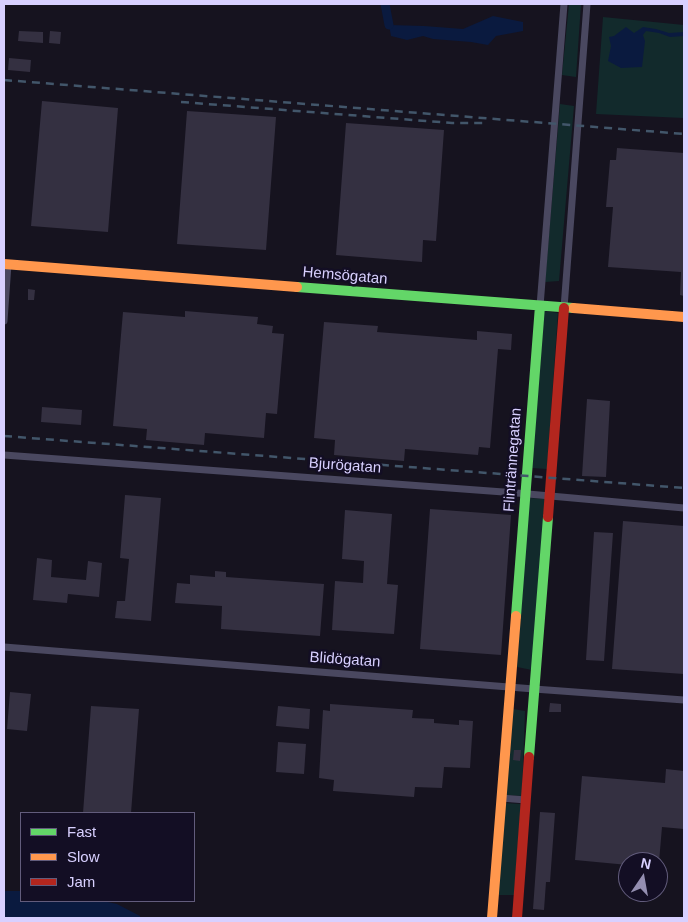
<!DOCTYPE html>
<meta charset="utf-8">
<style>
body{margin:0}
#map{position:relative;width:688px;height:922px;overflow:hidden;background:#16131f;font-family:Arial,sans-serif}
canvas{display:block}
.frame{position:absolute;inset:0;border:5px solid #d8d0ff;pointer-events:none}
.legend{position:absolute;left:20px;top:812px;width:175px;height:90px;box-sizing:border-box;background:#130e24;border:1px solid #625c7c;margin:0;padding:6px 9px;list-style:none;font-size:15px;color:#d8d0ff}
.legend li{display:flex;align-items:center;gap:10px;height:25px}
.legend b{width:25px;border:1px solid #625c7c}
.north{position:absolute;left:618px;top:852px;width:50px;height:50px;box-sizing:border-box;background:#130e24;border:1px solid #625c7c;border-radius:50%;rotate:12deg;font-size:14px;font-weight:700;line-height:20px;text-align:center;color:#d8d0ff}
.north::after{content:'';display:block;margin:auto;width:18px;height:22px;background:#948eb1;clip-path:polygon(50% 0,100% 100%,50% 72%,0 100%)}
</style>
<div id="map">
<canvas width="688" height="922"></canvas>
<div class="frame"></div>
<ul class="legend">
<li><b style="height:6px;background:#63d668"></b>Fast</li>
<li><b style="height:6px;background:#ff974d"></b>Slow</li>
<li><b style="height:6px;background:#b3261e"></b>Jam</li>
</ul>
<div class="north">N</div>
</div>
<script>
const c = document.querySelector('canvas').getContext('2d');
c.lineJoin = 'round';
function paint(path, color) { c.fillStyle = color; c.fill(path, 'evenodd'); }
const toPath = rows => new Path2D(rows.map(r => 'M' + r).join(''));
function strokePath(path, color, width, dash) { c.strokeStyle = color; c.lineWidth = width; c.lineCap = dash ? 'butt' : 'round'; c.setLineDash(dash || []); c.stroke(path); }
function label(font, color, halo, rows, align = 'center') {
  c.font = font + ' Arial,sans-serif'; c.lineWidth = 5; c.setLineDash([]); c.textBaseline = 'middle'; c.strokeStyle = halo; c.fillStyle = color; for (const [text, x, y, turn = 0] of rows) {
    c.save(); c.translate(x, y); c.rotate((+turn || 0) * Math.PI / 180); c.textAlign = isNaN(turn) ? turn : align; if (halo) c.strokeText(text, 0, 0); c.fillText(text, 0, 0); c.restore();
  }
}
paint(toPath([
 [569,4,581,4,576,77,562,75],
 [603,17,684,25,684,118,596,114],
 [560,104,574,106,559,281,545,282],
 [544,311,558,313,547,469,532,468],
 [529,498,545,499,532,670,517,667],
 [513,709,525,711,522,796,505,795],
 [504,803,521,804,514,895,498,895]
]), '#122a2c');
paint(toPath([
 [493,16,523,22,523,31,496,36,488,45,471,42,433,39,423,36,407,40,391,36,389,25,424,26,463,29],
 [626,27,634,33,643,27,656,29,669,33,684,32,684,36,670,37,659,33,646,31,643,35,645,41,642,67,621,68,608,61,611,46,609,37,614,36],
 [4,891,21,891,21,901,103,901,117,904,140,916,140,918,4,918]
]), '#0a1a3f');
strokePath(toPath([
 [385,4,389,25]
]), '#0a1a3f', 9);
paint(toPath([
 [19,31,43,32,43,43,18,41],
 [50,31,61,32,60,44,49,43],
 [9,58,31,60,30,72,8,70],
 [42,101,118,108,108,232,31,226],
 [187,111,276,117,266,250,177,244],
 [346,123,444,130,436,241,423,240,422,262,336,255],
 [617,148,684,153,684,296,680,295,681,272,608,267,613,207,606,207,610,160,616,160],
 [28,289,35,290,34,300,28,300],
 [185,311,258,317,257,324,273,326,272,333,284,334,277,414,266,413,264,438,205,433,204,445,146,440,147,429,113,426,123,312,185,317],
 [324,322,378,326,377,332,477,340,477,331,512,334,511,350,498,349,490,448,479,447,478,455,405,449,404,461,334,455,335,440,314,438],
 [587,399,610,401,606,477,582,476],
 [42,407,82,410,81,425,41,422],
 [125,495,161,498,151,621,115,618,117,601,125,601,129,559,120,558],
 [430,509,511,515,501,655,420,649],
 [345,510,392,514,387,584,398,585,394,634,332,630,335,581,363,583,364,561,342,559],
 [623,521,684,526,684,674,612,669],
 [594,532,613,533,604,661,586,660],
 [37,558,52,560,51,577,86,580,88,561,102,563,99,597,68,594,67,603,33,600],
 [215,571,226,572,226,577,324,584,320,636,221,629,222,606,175,603,177,583,190,584,190,575,215,577],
 [10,692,31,694,27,731,7,729],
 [550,703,561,704,561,712,549,712],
 [330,704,413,710,412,718,434,719,434,723,459,725,459,720,473,721,470,768,444,767,442,788,415,787,414,797,333,791,334,780,319,778,323,710,330,711],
 [91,706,139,709,131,813,83,813],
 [278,706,310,709,309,729,276,726],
 [278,742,306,744,304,774,276,772],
 [514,750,521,750,520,761,513,760],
 [666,769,684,771,684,829,662,827,659,862,628,862,628,865,575,860,582,776,665,783],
 [540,812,555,813,550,882,546,882,544,910,533,909]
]), '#343041');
strokePath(toPath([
 [540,306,564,4],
 [564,308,587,4],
 [4,321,8,264],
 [4,455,517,493,684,508],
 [4,647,534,689,684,700],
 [501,798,526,800]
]), '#4a4860', 7);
strokePath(toPath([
 [297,287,573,308],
 [516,616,540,306],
 [529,757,548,517]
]), '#63d668', 10);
strokePath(toPath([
 [4,264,297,287],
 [573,308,684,317],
 [492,918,516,616]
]), '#ff974d', 10);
strokePath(toPath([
 [548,517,564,308],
 [517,918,529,757]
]), '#b3261e', 10);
strokePath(toPath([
 [4,80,684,134],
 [181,102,452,123,483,123],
 [4,436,684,488]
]), '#42566a', 2.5, [8, 6]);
label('15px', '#d8d0ff', '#130e24', [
 ["Hemsögatan",345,276,5],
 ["Flintrännegatan",513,460,-86],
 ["Bjurögatan",345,466,4],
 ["Blidögatan",345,660,4]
]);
</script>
